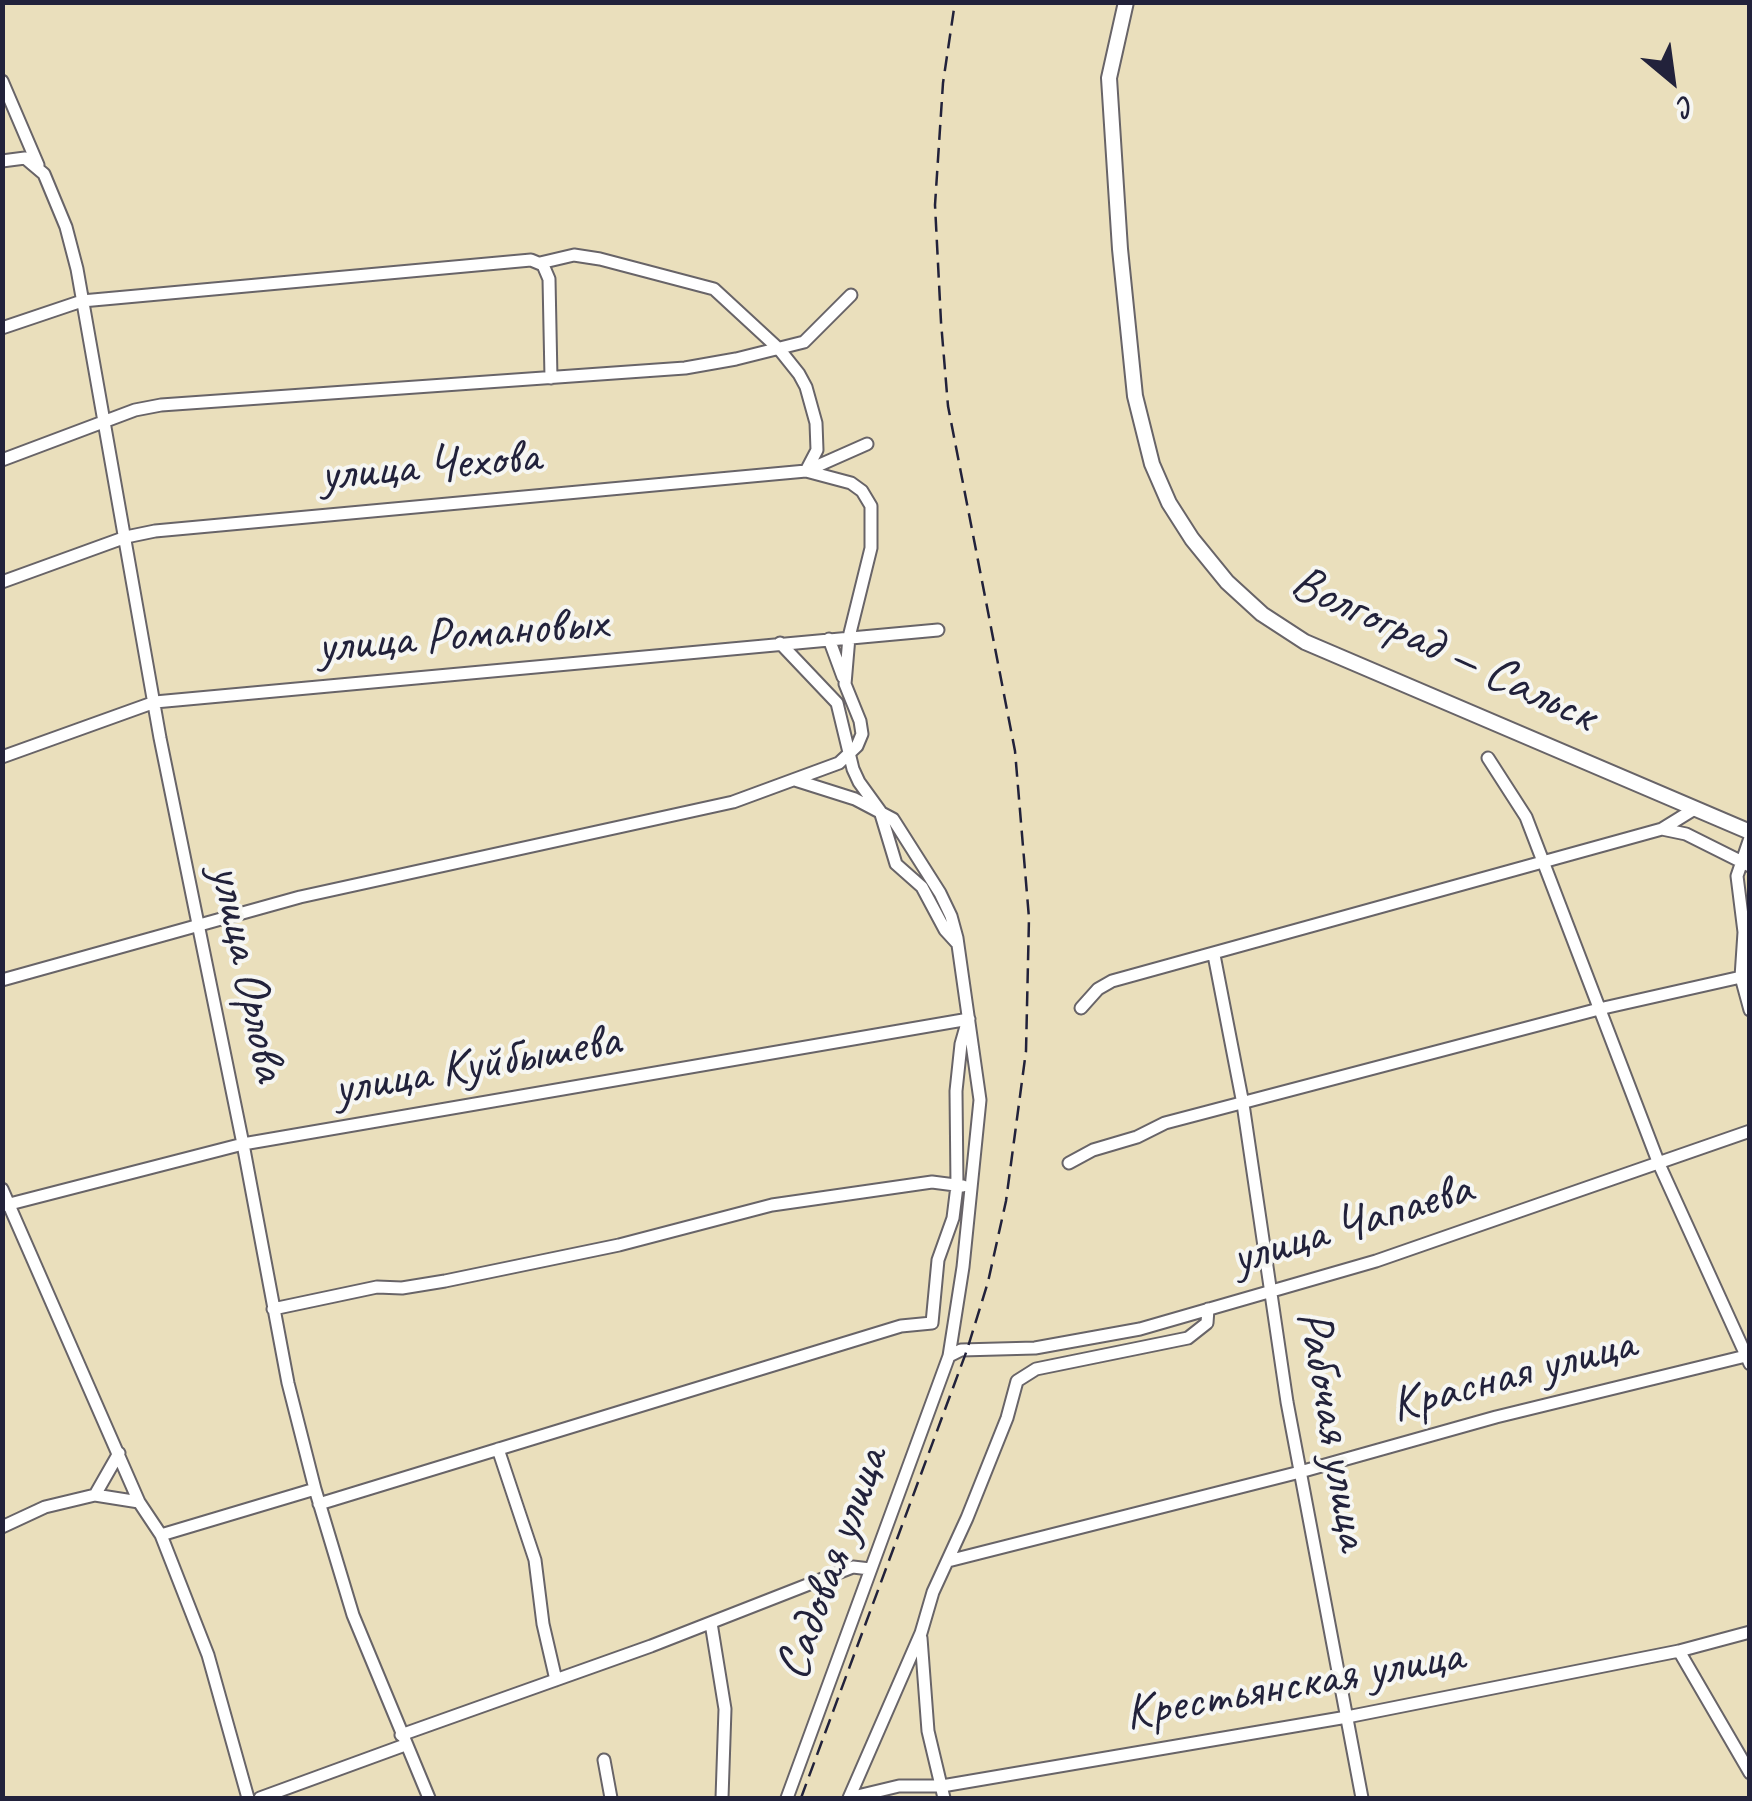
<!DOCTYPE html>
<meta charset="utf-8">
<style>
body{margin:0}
#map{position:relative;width:1752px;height:1801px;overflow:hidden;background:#eadfbc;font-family:Caveat,sans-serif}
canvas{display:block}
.frame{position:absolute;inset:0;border:5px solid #22223b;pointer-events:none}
.north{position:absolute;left:1622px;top:30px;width:100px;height:100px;-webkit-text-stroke:8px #f6f6f2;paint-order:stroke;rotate:151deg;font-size:28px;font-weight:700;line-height:40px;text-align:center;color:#22223b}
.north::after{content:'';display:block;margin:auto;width:35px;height:45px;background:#22223b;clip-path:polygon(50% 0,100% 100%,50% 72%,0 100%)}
</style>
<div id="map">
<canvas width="1752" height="1801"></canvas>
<div class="frame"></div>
<div class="north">С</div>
</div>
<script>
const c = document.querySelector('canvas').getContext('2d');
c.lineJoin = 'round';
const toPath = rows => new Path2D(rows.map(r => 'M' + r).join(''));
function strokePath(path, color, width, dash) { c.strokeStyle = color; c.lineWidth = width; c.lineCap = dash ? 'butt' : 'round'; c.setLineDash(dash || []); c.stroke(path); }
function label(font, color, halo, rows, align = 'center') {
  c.font = font + ' Caveat,sans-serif'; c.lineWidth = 8; c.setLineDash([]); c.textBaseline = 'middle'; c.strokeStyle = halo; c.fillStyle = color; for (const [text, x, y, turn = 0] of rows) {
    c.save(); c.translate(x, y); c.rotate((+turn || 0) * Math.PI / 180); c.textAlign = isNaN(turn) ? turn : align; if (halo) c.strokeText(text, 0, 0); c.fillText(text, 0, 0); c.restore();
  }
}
const minor = toPath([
 [2,81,38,165],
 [2,161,25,158,44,174,66,227,77,269,160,738,243,1144,288,1383,315,1489,353,1615,429,1798],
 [2,328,82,301,531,260,543,265,549,279,551,378],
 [2,460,135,410,161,405,685,368,736,359,804,342,851,295],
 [2,582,126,537,155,531,806,471,867,444],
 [829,639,843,677],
 [780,643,837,703,853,769,859,782,880,811,896,864,922,887,945,930,956,942],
 [2,757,155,702,938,630],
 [1488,758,1526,817,1659,1164,1750,1364],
 [1662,829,1686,834,1750,866],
 [1750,838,1737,876,1744,932,1741,977,1750,1010],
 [1214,955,1243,1104,1287,1402,1362,1798],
 [2,980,300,897,733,802,839,763,857,746,862,734,860,721,845,684,849,637,871,548,871,506,862,491,851,483,806,471,817,450,816,423,806,387,799,374,779,349,714,289,600,259,574,255,540,263],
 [1081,1008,1098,989,1112,981,1662,829,1696,808],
 [1069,1163,1093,1150,1137,1137,1165,1123,1599,1009,1750,975],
 [2,1189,139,1502,161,1535,208,1655,248,1798],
 [2,1206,243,1144,969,1019],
 [273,1309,377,1287,402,1288,445,1281,619,1245,772,1205,932,1182,963,1186],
 [949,1356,961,1350,1035,1348,1140,1329,1376,1261,1750,1131],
 [498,1449,535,1560,543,1624,556,1680],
 [95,1495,119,1453],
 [319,1504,901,1326,932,1323,938,1260,953,1218,957,1186,956,1091,961,1044,967,1023],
 [2,1527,45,1507,95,1495,139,1502],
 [161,1535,315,1489],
 [948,1561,1300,1472,1496,1417,1750,1355],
 [711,1623,725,1709,722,1798],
 [921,1638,928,1731,944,1798],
 [1679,1651,1750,1773],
 [401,1735,651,1646,853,1567,870,1569],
 [604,1760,611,1798],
 [260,1798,405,1745],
 [787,1798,949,1356,963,1267,980,1100,957,938,951,916,940,893,893,819,855,799,795,780],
 [849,1798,899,1786,942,1786,1347,1717,1679,1651,1750,1632],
 [849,1798,921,1633,933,1592,967,1518,1007,1418,1017,1381,1036,1369,1188,1338,1207,1323,1208,1309]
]);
const major = toPath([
 [1126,2,1109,78,1120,249,1135,396,1152,464,1169,503,1192,539,1227,582,1262,614,1305,642,1750,832]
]);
strokePath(minor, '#686468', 15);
strokePath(major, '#686468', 18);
strokePath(minor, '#fff', 11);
strokePath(major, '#fff', 14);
strokePath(toPath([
 [801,1798,967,1350,988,1282,1006,1201,1026,1051,1029,918,1015,751,948,406,941,322,935,205,943,83,955,2]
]), '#22223b', 2.5, [15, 8]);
label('50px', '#22223b', '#f6f6f2', [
 ["улица Чехова",430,467,-5],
 ["улица Романовых",462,636,-5],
 ["Волгоград — Сальск",1443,650,25],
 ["улица Орлова",247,973,78],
 ["улица Куйбышева",477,1066,-10],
 ["улица Чапаева",1352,1225,-17],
 ["Красная улица",1513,1376,-15],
 ["Рабочая улица",1332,1430,80],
 ["Садовая улица",833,1564,-70],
 ["Крестьянская улица",1294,1686,-10]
]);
</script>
